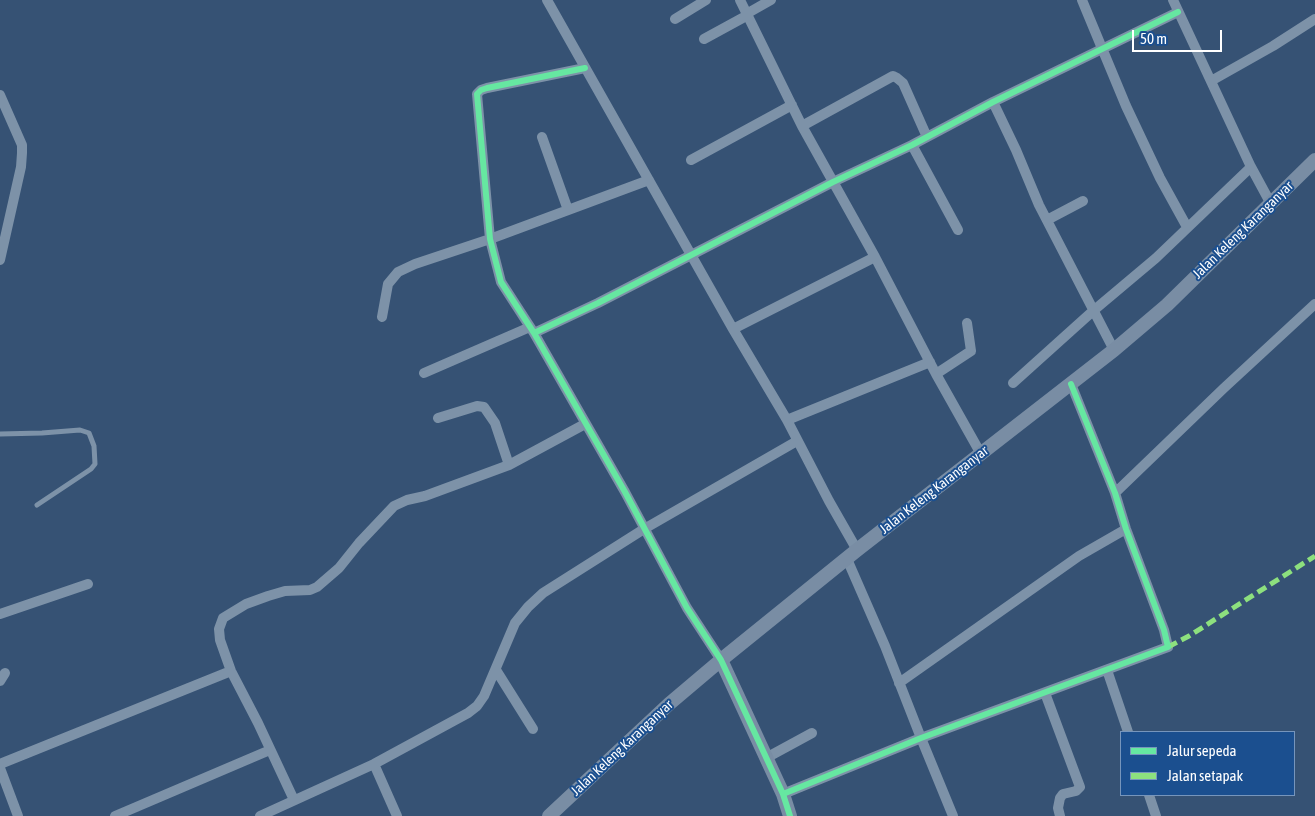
<!DOCTYPE html>
<style>
body{margin:0}
#map{position:relative;width:1315px;height:816px;overflow:hidden;background:#365274;font-family:"Asap Condensed",sans-serif}
canvas{display:block}
.legend{position:absolute;left:1120px;top:731px;width:175px;height:65px;box-sizing:border-box;background:#1b4f8f;border:1px solid #7695bc;margin:0;padding:6px 9px;list-style:none;font-size:15px;color:#fff}
.legend li{display:flex;align-items:center;gap:10px;height:25px}
.legend b{width:25px;border:1px solid #7695bc}
.scale{position:absolute;left:1132px;top:30px;width:90px;height:22px;box-sizing:border-box;border:2px solid #fff;border-top:0;padding-left:6px;font-size:15px;line-height:18px;white-space:nowrap;color:#fff;-webkit-text-stroke:4px #1b4f8f;paint-order:stroke}
</style>
<div id="map">
<canvas width="1315" height="816"></canvas>
<ul class="legend">
<li><b style="height:6px;background:#66e7a1"></b>Jalur sepeda</li>
<li><b style="height:6px;background:#8de07e"></b>Jalan setapak</li>
</ul>
<div class="scale">50 m</div>
</div>
<script>
const c = document.querySelector('canvas').getContext('2d');
c.lineJoin = 'round';
const toPath = rows => new Path2D(rows.map(r => 'M' + r).join(''));
function strokePath(path, color, width, dash) { c.strokeStyle = color; c.lineWidth = width; c.lineCap = dash ? 'butt' : 'round'; c.setLineDash(dash || []); c.stroke(path); }
function label(font, color, halo, rows, align = 'center') {
  c.font = font + ' "Asap Condensed",sans-serif'; c.lineWidth = 4; c.setLineDash([]); c.textBaseline = 'middle'; c.strokeStyle = halo; c.fillStyle = color; for (const [text, x, y, turn = 0] of rows) {
    c.save(); c.translate(x, y); c.rotate((+turn || 0) * Math.PI / 180); c.textAlign = isNaN(turn) ? turn : align; if (halo) c.strokeText(text, 0, 0); c.fillText(text, 0, 0); c.restore();
  }
}
strokePath(toPath([
 [0,434,42,433,80,430,89,433,94,446,95,464,91,469,37,505]
]), '#7d92a8', 5);
strokePath(toPath([
 [547,0,733,329,787,420,829,501,857,550],
 [740,0,802,126,875,257,936,374,981,454],
 [1082,0,1126,106,1160,178,1187,227],
 [1173,0,1251,167,1271,204],
 [748,13,771,0],
 [675,19,706,0],
 [704,39,748,15],
 [585,68,487,88,481,90,477,94,490,239,501,282,534,333,625,492,687,608,721,660],
 [1211,81,1273,46,1315,19],
 [0,95,22,145,22,153,21,167,0,260],
 [993,102,1016,150,1039,205,1114,350],
 [802,126,893,76,897,78,903,83,927,137],
 [542,137,568,210],
 [912,145,958,230],
 [691,160,792,105],
 [1047,220,1083,201],
 [382,317,388,284,398,272,415,264,490,239,649,180],
 [733,329,875,257],
 [534,333,598,303,833,182,912,145,993,102,1178,12],
 [424,373,530,327],
 [936,374,971,351,967,323],
 [1013,383,1093,311,1156,258,1251,167],
 [438,418,477,406,484,407,495,423,509,465],
 [787,420,930,362],
 [1115,493,1224,388,1315,304],
 [847,559,885,646,921,738,953,816],
 [0,614,88,584],
 [496,670,533,729],
 [1107,670,1128,732],
 [0,681,5,673],
 [899,683,1079,556,1126,529],
 [1045,693,1080,787,1076,791,1063,794,1060,798,1058,808,1060,816],
 [766,758,812,733],
 [0,764,231,671],
 [374,764,397,816],
 [0,768,18,816],
 [783,794,921,738,1168,647,1164,630,1126,529,1115,493,1071,384],
 [1149,795,1156,816],
 [294,800,258,723,231,671,220,640,219,629,223,618,246,604,268,596,285,591,310,590,317,587,339,568,359,543,394,506,407,500,425,496,509,465,585,424],
 [115,816,270,750],
 [260,816,374,764,468,713,477,706,484,696,515,623,528,607,543,593,644,529,797,441]
]), '#7d92a8', 10);
strokePath(toPath([
 [721,660,783,794,790,816],
 [549,816,669,704,721,660,857,550,1114,350,1167,305,1315,160]
]), '#798da4', 14);
strokePath(toPath([
 [1168,647,1189,636,1315,556]
]), '#8de07e', 5, [10, 5]);
strokePath(toPath([
 [585,68,487,88,481,90,477,94,490,239,501,282,534,333,625,492,687,608,721,660,783,794,790,816],
 [534,333,598,303,833,182,912,145,993,102,1178,12],
 [783,794,921,738,1168,647,1164,630,1126,529,1115,493,1071,384]
]), '#66e7a1', 6);
label('14px', '#fff', '#1b4f8f', [
 ["Jalan Keleng Karanganyar",1243,230,-44],
 ["Jalan Keleng Karanganyar",934,490,-38],
 ["Jalan Keleng Karanganyar",622,748,-43]
]);
</script>
